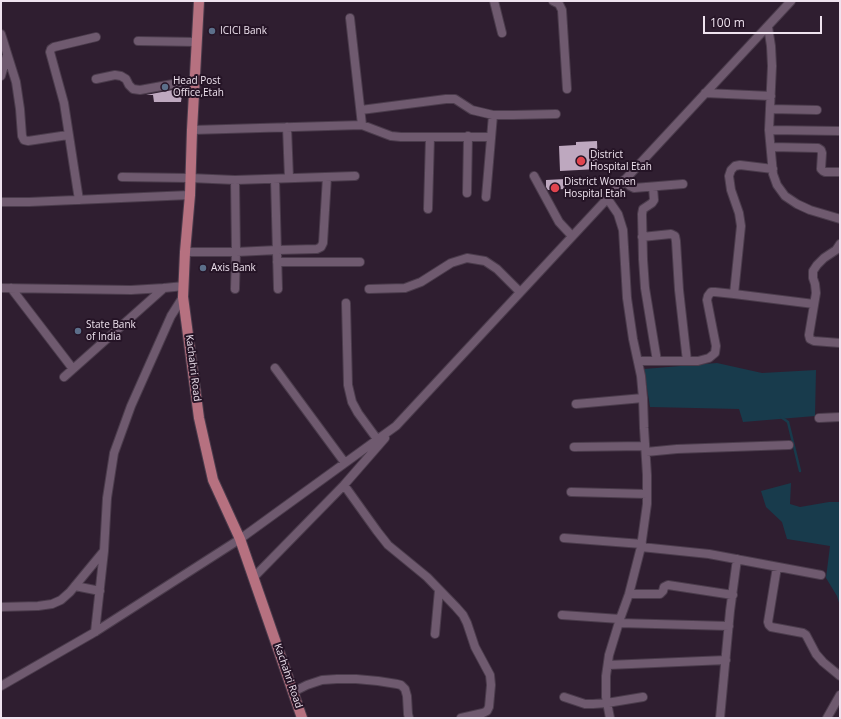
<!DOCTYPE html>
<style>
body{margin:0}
#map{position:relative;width:841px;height:719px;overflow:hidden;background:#2f1e30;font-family:"Open Sans",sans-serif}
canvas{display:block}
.frame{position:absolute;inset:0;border:2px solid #efe3ef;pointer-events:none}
.scale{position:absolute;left:703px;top:16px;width:119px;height:18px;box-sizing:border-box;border:2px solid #efe3ef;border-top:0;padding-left:5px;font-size:12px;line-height:14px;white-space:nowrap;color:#efe3ef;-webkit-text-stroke:3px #251426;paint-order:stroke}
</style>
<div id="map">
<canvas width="841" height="719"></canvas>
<div class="frame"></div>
<div class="scale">100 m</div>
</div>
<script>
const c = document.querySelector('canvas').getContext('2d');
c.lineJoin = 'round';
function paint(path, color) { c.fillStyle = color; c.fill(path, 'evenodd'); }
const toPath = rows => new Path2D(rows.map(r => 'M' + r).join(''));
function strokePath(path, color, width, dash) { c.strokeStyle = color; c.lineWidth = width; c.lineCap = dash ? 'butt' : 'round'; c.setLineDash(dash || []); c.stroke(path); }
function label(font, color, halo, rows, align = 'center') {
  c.font = font + ' "Open Sans",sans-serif'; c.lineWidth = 4; c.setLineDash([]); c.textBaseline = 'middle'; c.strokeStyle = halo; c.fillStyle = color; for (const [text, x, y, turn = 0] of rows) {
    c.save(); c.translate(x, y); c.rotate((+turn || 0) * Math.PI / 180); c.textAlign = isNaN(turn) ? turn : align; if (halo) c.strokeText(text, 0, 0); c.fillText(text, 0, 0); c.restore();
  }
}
paint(toPath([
 [717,363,762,373,816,370,815,416,743,422,739,409,650,407,644,369],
 [791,483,790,504,800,507,829,502,840,502,840,606,837,596,826,578,830,546,787,539,782,522,766,507,761,491]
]), '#183b4c');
strokePath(toPath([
 [781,417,788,422,800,471]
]), '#183b4c', 2.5);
paint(toPath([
 [183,88,181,102,154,102,153,95,146,95],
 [597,141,598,169,560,171,559,146,576,145,576,142],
 [565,179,565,189,548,190,546,187,546,180]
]), '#bea8bf');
const minor = toPath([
 [494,1,502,33],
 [553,1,559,4,562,10,567,89],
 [350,18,362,125],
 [768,27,771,46,772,66,769,130,773,174,777,185,785,196,797,204,810,210,840,219],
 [1,34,16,82,20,109,22,136,24,140,28,141,68,135],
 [138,41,197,42],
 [1,76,7,55],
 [96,79,115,75,121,76,126,79,129,85,133,89,140,90,195,80],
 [705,93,771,96],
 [770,109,817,110],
 [361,110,446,99,455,99,472,110,493,115,513,115,556,114],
 [287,127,289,178],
 [192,130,362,125,391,136,401,137,491,137],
 [769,130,840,131],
 [771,147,818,148,821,150,822,153,821,169,823,171,825,172,840,172],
 [534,176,559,222,572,236],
 [122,177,190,178,235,180,355,176],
 [275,179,278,289],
 [624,180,630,186,634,188,683,184],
 [653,187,654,200,652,203,643,209,642,214,643,259,645,288,657,361],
 [467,193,468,136],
 [486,197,493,115],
 [607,198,618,214,623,230,627,298,633,339,641,376,643,398,644,428,647,475,647,504,641,547,629,594,620,619,609,655,606,676,606,697,610,718],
 [79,200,64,103,50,52,51,49,54,47,96,37],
 [1,202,29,202,190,195],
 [428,209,430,137],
 [642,237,671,234,675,236,676,241,679,290,687,361],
 [840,244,836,250,824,258,817,265,813,271,813,278,815,284,816,293,809,335,810,339,814,341,840,343],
 [185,252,236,252,277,250,317,249,321,247,323,243,327,177],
 [277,262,360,262],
 [1,288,131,290,164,288,184,286],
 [11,288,73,369],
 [235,289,236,252,235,180],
 [369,289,405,288,421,282,451,263,467,258,485,261,497,269,520,292],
 [734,294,741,226,739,213,731,190,729,176,731,170,735,166,740,165,773,169],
 [346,303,348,385,352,402,358,413,377,439],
 [638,361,698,361,709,358,715,353,716,346,707,300,708,296,711,292,715,292,734,294,814,304],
 [275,368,345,463],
 [64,377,164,288],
 [576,404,643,398],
 [819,418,840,417],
 [574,447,645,446],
 [646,452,677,449,789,445],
 [344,485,377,531,388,545,427,577,456,607,463,615,467,623,475,647,490,675,491,685,489,707,487,711,483,713,461,718],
 [571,492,647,494],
 [564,538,642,544],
 [641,547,709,554,821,575],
 [777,567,768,622,769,625,771,627,803,633,806,635,816,654,823,662,840,676],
 [254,577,344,485,385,438],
 [75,586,100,591],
 [629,594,660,594,663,591,664,587,668,585,733,595],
 [1,607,38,606,52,604,61,600,70,592,103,552],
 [562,615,620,619],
 [619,623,729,626],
 [95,632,104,551,107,498,114,453,131,406,171,316,183,297],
 [435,634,439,590],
 [608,665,726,660],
 [1,686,95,632,240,539,396,426,791,1],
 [293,692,307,685,322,680,337,679,356,679,378,681,397,684,401,685,405,689,407,696,408,714,409,718],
 [564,697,585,704,593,704,607,703,643,697],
 [720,718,730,611,737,559],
 [827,718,840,695]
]);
const major = toPath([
 [199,1,192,130,190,195,185,252,183,297,199,418,213,480,240,539,302,718]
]);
strokePath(minor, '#4b3c4c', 10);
strokePath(major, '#4b3c4c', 12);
strokePath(minor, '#6f5a6f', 8);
strokePath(major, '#b67180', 10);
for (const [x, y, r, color] of [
 [212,31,4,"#5c6f8a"],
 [165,87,4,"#5c6f8a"],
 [581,161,5,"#e0444e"],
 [555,188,5,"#e0444e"],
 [203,268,4,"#5c6f8a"],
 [78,331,4,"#5c6f8a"]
]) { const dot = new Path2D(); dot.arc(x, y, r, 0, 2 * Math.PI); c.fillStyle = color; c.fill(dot); strokePath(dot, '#251426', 1.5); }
label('10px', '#efe3ef', '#251426', [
 ["ICICI Bank",220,31],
 ["Head Post",173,81],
 ["Office,Etah",173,93],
 ["District",590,155],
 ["Hospital Etah",590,167],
 ["District Women",564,182],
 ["Hospital Etah",564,194],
 ["Axis Bank",211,268],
 ["State Bank",86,325],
 ["of India",86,337]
], 'left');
label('10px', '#efe3ef', '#251426', [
 ["Kachahri Road",193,368,83],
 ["Kachahri Road",288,676,71]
]);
</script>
